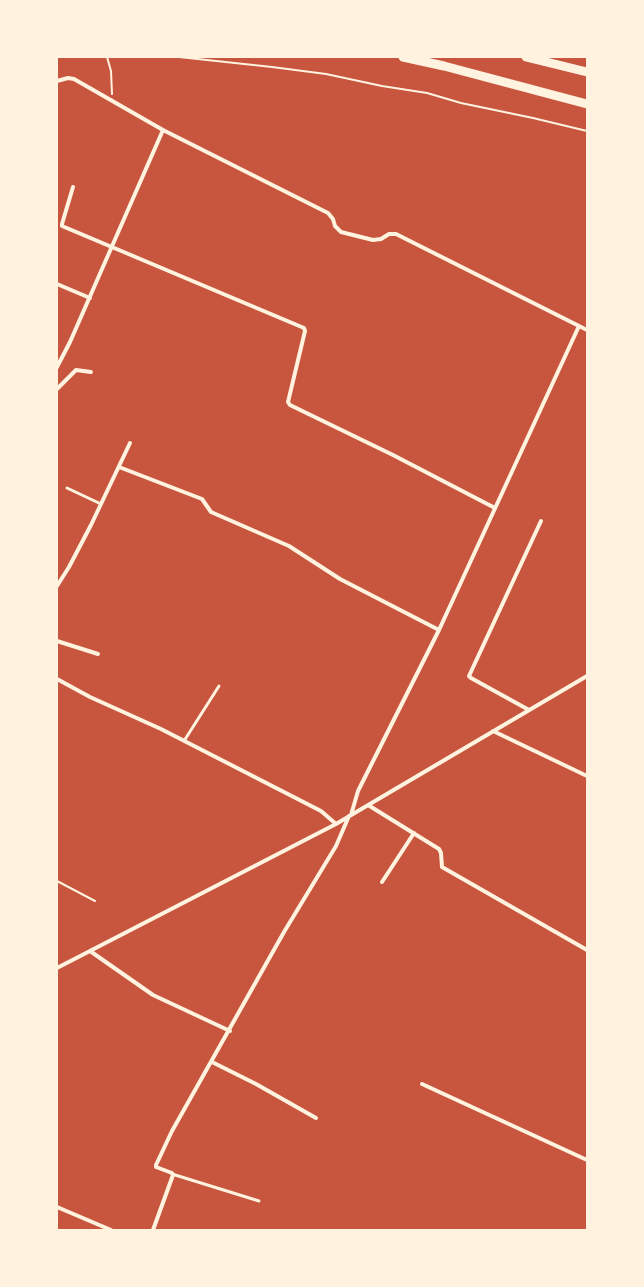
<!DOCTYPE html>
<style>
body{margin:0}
#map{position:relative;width:644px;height:1287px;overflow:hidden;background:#c8553d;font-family:"IBM Plex Sans",sans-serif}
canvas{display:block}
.frame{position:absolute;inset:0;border:58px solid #fff3e0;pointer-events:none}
</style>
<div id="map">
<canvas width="644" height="1287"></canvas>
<div class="frame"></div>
</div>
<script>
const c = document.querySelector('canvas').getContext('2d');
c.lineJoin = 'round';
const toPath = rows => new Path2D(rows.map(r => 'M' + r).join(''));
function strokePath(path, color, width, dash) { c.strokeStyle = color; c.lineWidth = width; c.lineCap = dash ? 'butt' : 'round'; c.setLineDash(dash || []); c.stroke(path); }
strokePath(toPath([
 [107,57,111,71,112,94],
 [179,57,272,67,326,74,382,86,427,93,461,103,533,118,587,131],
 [57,881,95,901]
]), '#fff3e0', 2);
strokePath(toPath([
 [67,488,101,504],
 [184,741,219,686],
 [172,1174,259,1201]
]), '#fff3e0', 3);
strokePath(toPath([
 [57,81,68,78,74,79,163,130,328,213,333,219,335,226,341,232,373,240,381,239,389,234,396,234,587,330],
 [73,187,62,224,62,226,304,328,305,331,288,402,290,405,393,455,495,508],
 [57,284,90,298],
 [57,367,70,342,163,130],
 [57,389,76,370,91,372],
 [119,467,202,499,211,512,289,546,340,579,439,630],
 [57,586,69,567,91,525,130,443],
 [57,641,98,654],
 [57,679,90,697,161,729,321,811,336,824],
 [529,710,471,678,469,676,541,521],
 [493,731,587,776],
 [368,805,439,849,441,853,442,867,587,950],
 [351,815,358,791,439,630,579,326],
 [382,882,414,833],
 [90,951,153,995,230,1031],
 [57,968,336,824,587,676],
 [212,1062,256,1084,316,1118],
 [422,1084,587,1160],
 [57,1207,111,1230],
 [153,1230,173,1175,172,1173,156,1167,156,1165,172,1131,284,932,336,846,349,816]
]), '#fff3e0', 4);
strokePath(toPath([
 [403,57,444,66,587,104],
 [526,57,587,72]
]), '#fff3e0', 9);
</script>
